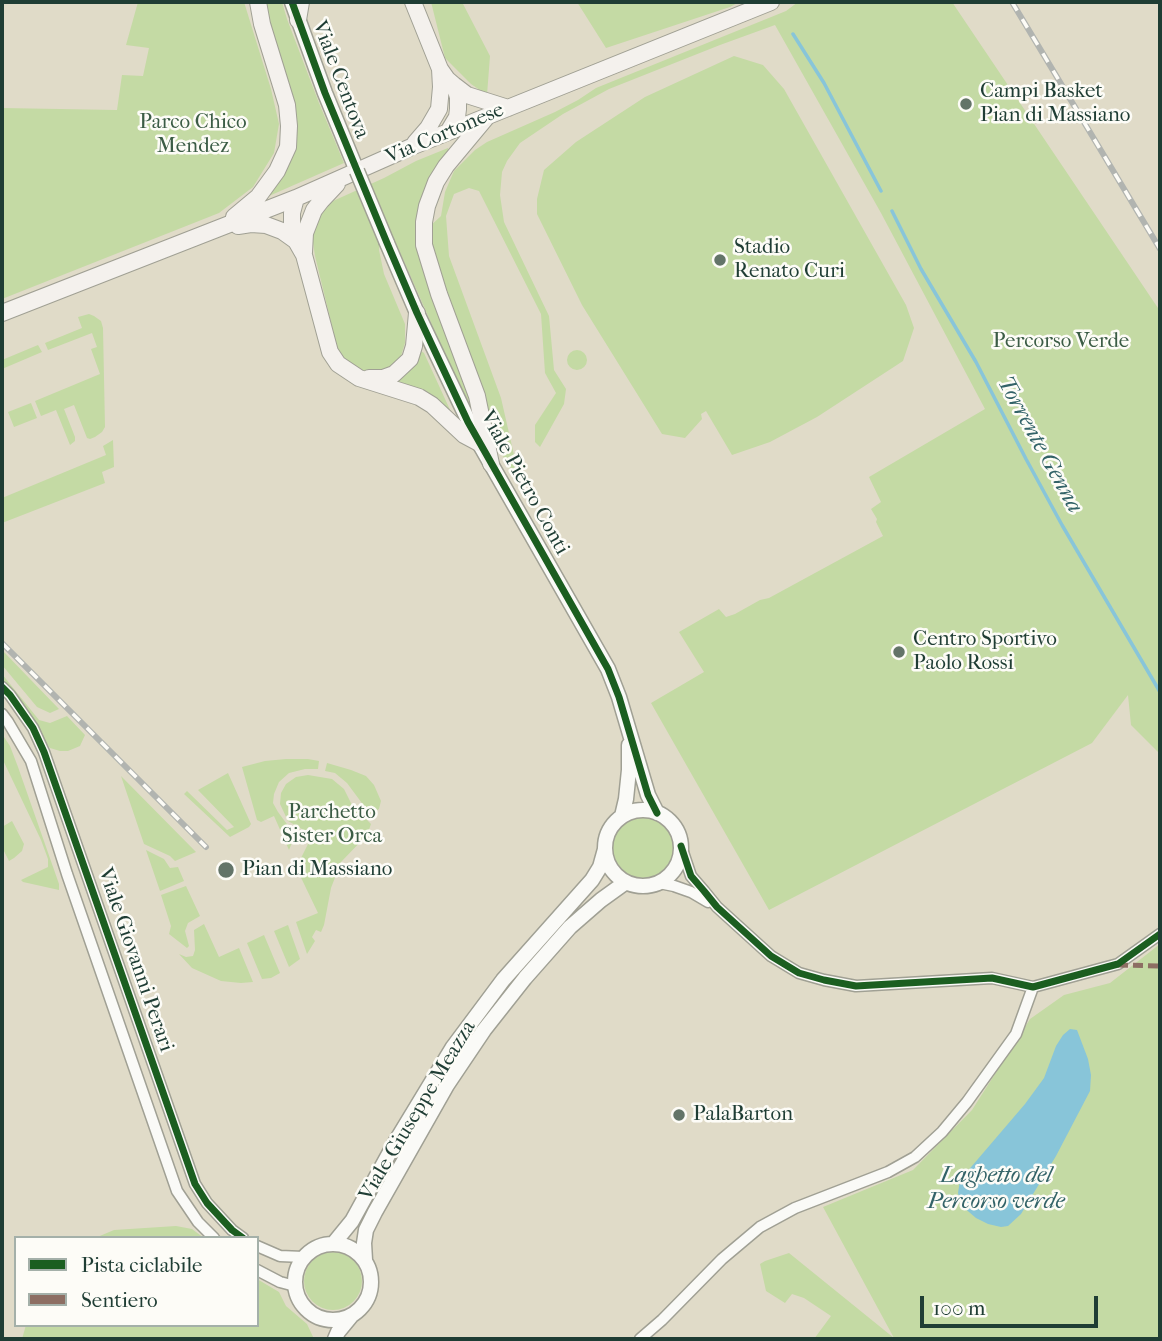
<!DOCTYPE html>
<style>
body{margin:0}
#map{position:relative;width:1162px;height:1341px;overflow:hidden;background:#e0dbc8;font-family:"IM FELL French Canon",serif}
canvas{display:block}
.frame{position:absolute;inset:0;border:4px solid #1f3d34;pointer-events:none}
.legend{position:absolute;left:14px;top:1236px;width:245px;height:91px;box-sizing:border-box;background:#fdfcf7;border:2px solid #a4b0a9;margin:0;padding:9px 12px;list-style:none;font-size:21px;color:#1f3d34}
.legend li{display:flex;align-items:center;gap:14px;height:35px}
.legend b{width:35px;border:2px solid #a4b0a9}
.scale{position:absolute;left:920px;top:1296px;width:178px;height:32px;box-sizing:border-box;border:4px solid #1f3d34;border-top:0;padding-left:9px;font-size:21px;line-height:24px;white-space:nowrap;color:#1f3d34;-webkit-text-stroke:5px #fdfcf7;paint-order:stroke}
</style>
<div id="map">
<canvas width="1162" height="1341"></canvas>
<div class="frame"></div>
<ul class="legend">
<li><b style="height:9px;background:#1b5e20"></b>Pista ciclabile</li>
<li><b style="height:9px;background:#8d6e63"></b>Sentiero</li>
</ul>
<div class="scale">100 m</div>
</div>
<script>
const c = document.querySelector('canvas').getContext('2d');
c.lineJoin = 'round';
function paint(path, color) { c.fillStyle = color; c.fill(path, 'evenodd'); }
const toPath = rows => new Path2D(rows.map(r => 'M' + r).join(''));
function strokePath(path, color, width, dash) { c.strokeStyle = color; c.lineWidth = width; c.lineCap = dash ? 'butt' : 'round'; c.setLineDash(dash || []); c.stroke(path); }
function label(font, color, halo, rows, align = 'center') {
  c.font = font + ' "IM FELL French Canon",serif'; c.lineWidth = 5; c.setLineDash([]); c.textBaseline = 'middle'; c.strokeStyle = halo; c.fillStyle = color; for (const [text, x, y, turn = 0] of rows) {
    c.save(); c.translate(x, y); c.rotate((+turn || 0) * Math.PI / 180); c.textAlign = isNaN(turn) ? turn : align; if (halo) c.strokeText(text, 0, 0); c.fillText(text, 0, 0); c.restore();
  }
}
paint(toPath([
 [138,2,244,2,271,89,279,124,274,153,253,187,219,213,2,299,2,108,117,110,122,75,143,76,149,48,126,45],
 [265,2,282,2,287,19,319,103,344,163,269,196,291,149],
 [431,2,462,2,490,56,487,95,471,84,445,58],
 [577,2,739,2,730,7,606,48],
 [798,2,952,2,1160,311,1160,754,1131,725,1128,695,1092,743,769,910,651,703,704,672,679,632,719,609,726,617,735,614,760,600,769,598,883,536,876,522,877,519,871,509,881,502,869,477,985,409,881,213,775,25,720,45,609,89,563,114,520,143,507,161,502,172,500,195,504,222,549,316,554,370,566,389,564,404,540,447,535,442,535,425,556,393,545,373,541,314,479,191,469,188,454,194,446,216,449,256,501,398,514,455,525,466,521,469,513,471,507,467,437,266,428,228,441,216,445,192,454,171,475,150,487,142,555,112,578,100,596,88,786,11],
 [734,56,763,65,784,89,906,305,914,328,903,361,817,417,770,442,732,455,706,411,701,414,702,419,685,438,662,434,582,305,537,214,537,199,544,170,576,142,645,97],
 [448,148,449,153,431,177,422,195,418,216,476,417,440,343,398,248,391,240,381,235,379,250,384,274,405,324,405,343,401,356,394,366,373,374,357,369,344,359,337,347,315,256,312,236,314,225,322,213,333,201,384,178,416,161],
 [89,314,94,316,101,321,103,328,105,427,102,432,95,437,90,439,87,438,74,405,64,409,75,437,75,441,70,445,56,410,41,416,35,401,100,374,91,349,97,347,92,333,48,350,45,343,82,328,78,317],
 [38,345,42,352,2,369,2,360],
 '567 360a10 10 0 1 1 20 0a10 10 0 1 1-20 0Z',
 [421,351,424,353,451,412,448,412,399,384,397,382,410,369],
 [31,403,37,418,14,427,8,412],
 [113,440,114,467,102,472,105,483,2,523,2,498,106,455,103,446],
 [2,650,59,709,50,713,37,707,2,665],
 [2,674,39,720,50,723,67,716,85,735,80,746,68,751,60,751,50,748,2,682],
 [2,734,10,746,18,767,59,884,59,890,23,882,21,880,48,867,48,859,41,840,2,758],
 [286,759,308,759,319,761,318,769,305,769,289,773,279,782,274,794,273,803,278,812,295,835,289,850,274,816,261,822,257,820,242,767,265,761],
 [327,763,351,770,366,776,374,785,381,801,379,809,370,814,347,783,335,773,325,771],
 [228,773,251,824,249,827,230,837,184,794,187,791,227,830,234,827,198,790],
 [308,775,332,779,344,789,352,805,371,824,367,835,341,862,331,888,324,925,321,932,316,930,312,937,315,941,307,954,296,922,318,913,293,861,300,860,308,844,302,829,288,821,280,804,281,793,286,784,296,777],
 [121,776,196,852,175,861,170,856,144,844],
 '612 848a31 31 0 1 1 62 0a31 31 0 1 1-62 0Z',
 [12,821,24,844,22,851,14,858,9,861,2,847,2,827],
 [146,850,164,859,170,868,178,867,184,881,160,891],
 [186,886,200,916,188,923,185,931,189,946,187,948,169,934,171,926,161,895],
 [204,924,219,957,239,948,253,982,241,983,221,981,192,968,179,954,186,957,193,956,195,950,194,930],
 [288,925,300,959,289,967,274,931],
 [264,935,280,973,271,978,262,979,247,943],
 [1160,944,1160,1339,814,1339,831,1316,804,1298,792,1294,785,1303,766,1291,760,1264,765,1261,789,1253,894,1338,823,1207,913,1170,972,1110,1030,1019,1064,995,1110,983],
 [176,1226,192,1229,204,1238,95,1238,114,1230],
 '304 1281a29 29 0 1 1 58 0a29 29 0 1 1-58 0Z',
 [257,1279,279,1292,286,1306,307,1324,314,1339,22,1339,26,1325,257,1325]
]), '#c4daa4');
paint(toPath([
 [1070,1029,1077,1030,1088,1059,1091,1075,1090,1091,1056,1156,1021,1214,1008,1226,1001,1227,988,1224,976,1218,962,1206,958,1193,960,1180,1025,1104,1044,1078,1056,1046,1063,1035]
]), '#88c5d9');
strokePath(toPath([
 [793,34,824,83,881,191],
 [892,211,921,269,976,362,1026,459,1062,525,1160,692]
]), '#88c5d9', 3.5);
const minor = toPath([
 [2,687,10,695,33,728,44,752,195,1184,207,1203,232,1230,243,1238],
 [2,714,8,722,31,761,67,874,177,1191,198,1222,214,1238],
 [681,846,691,876,704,891,717,907,771,956,799,973,824,980,856,986,992,978,1033,987,1118,964,1160,934],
 [659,883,674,886,691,892,708,902],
 [257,1246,280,1256,303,1257],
 [257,1270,280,1282,295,1286],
 [640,1339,662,1320,722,1259,760,1227,795,1208,888,1172,915,1157,942,1132,967,1102,1016,1034,1033,987]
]);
const tertiary = toPath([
 [292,2,325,93,357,171],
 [387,243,417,313,479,443,608,669,619,697,648,795,657,813],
 '605 848a38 38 0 1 1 76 0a38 38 0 1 1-76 0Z',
 [622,816,626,799,629,770,629,745],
 [334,1243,352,1221,396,1141,453,1047,503,980,592,880,600,867,605,849],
 '295 1282a38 38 0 1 1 76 0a38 38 0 1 1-76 0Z',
 [365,1260,364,1243,366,1230,375,1212,447,1085,484,1030,525,978,570,927,601,900,626,882],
 [335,1339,338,1332,352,1315]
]);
const secondary = toPath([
 [413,2,440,69,447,79,454,85,467,95,508,108],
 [298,20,301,2],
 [486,118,446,166,436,182,427,206,424,222,424,245,439,294,477,396,491,464],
 [448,132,457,117,458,109,458,97,454,85],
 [415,143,428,128,439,109,441,87,440,69],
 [296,198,292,213,292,228,296,241,304,255,330,352,338,364,359,378,419,397,432,405,464,435,479,443],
 [234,217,258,197,277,171,288,147,289,126,287,105,262,24,258,2],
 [238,226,251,224,266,225,282,231,296,241],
 [304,252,305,233,314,210,321,201,337,184],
 [2,313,296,198,411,147,771,2],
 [369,378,383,378,394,374,410,359,414,346,417,313]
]);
strokePath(minor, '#a0a094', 13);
strokePath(tertiary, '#a0a094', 17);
strokePath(secondary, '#a0a094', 18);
strokePath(minor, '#fafaf7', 10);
strokePath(tertiary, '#fafaf7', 14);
strokePath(secondary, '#f4f1ed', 16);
const rail = toPath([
 [1012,2,1160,249],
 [2,643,206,847]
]);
strokePath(rail, '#b1b4b0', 6);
strokePath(rail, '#fdfcf7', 3.5, [10]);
const tertiaryBridge = toPath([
 [357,171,387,243]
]);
strokePath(tertiaryBridge, '#a0a094', 17, []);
strokePath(tertiaryBridge, '#fafaf7', 14);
strokePath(toPath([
 [1118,965,1160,966]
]), '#8d6e63', 5, [10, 5]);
strokePath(toPath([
 [292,2,325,93,387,243,417,313,468,422,608,669,619,697,648,795,657,813],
 [2,687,10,695,33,728,44,752,195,1184,207,1203,232,1230,243,1238],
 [681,846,691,876,704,891,717,907,771,956,799,973,824,980,856,986,992,978,1033,987,1118,964,1160,934]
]), '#1b5e20', 7);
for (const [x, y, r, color] of [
 [966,104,7,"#637468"],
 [720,260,7,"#637468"],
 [899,652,7,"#637468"],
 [226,870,9,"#637468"],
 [679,1115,7,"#637468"]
]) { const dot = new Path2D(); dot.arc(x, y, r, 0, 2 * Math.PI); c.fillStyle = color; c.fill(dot); strokePath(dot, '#fdfcf7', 2.5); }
label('21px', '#1f3d34', '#fdfcf7', [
 ["Viale Centova",340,80,69],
 ["Via Cortonese",445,134,-23],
 ["Viale Pietro Conti",524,483,61],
 ["Viale Giovanni Perari",135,960,71],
 ["Viale Giuseppe Meazza",418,1111,-59]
]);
label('21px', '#1f3d34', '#fdfcf7', [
 ["Campi Basket",980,92],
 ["Pian di Massiano",980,116],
 ["Stadio",734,248],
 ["Renato Curi",734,272],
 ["Centro Sportivo",913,640],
 ["Paolo Rossi",913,664],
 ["Pian di Massiano",242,870],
 ["PalaBarton",693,1115]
], 'left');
label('21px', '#3b5c45', '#fdfcf7', [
 ["Parco Chico",193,123],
 ["Mendez",193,147],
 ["Percorso Verde",1061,342],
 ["Parchetto",332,813],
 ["Sister Orca",332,837]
]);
label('italic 23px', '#336368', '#fdfcf7', [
 ["Torrente Genna",1039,445,61],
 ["Laghetto del",996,1176],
 ["Percorso verde",996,1202]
]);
</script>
